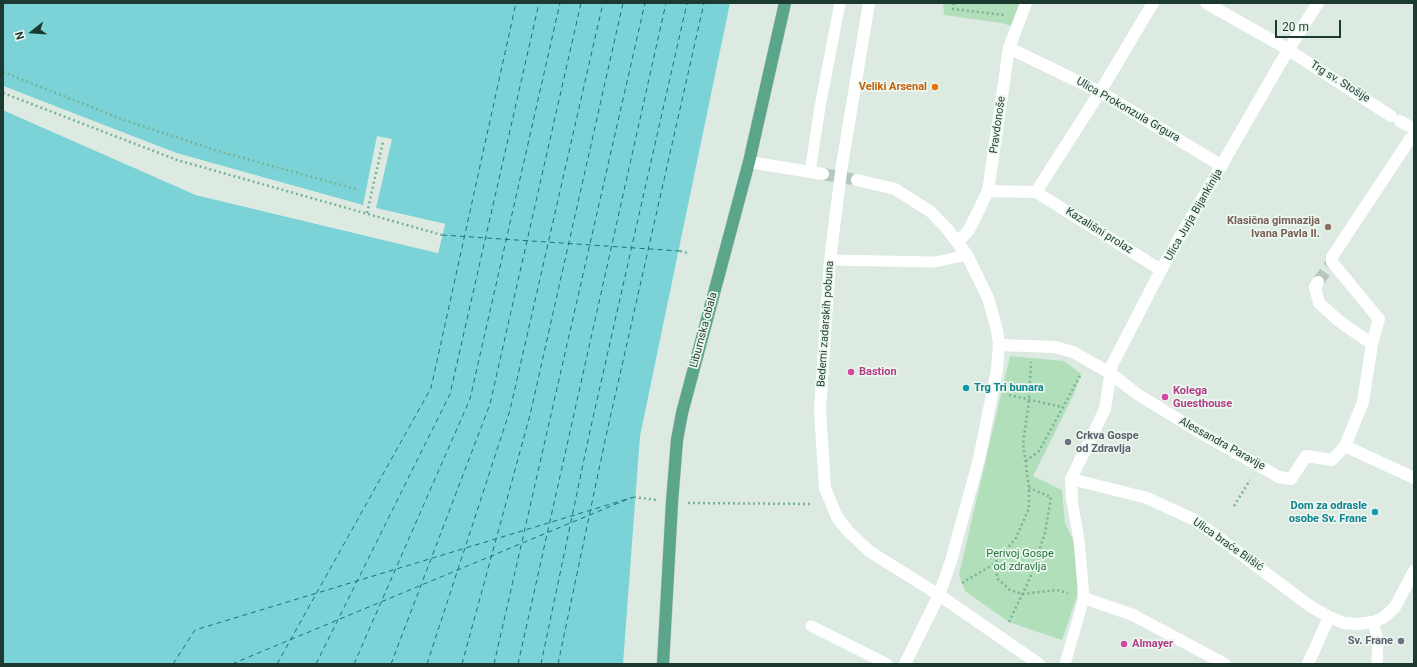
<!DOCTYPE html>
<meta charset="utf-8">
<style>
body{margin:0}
#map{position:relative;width:1417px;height:667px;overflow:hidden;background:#dceae2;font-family:Roboto,sans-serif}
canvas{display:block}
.frame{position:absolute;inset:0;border:4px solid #1c3a2f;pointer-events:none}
.north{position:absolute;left:12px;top:12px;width:40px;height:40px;-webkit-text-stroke:3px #ecf7f0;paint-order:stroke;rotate:253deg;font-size:11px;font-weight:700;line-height:16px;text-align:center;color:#1c3a2f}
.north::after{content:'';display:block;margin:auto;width:14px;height:18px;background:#1c3a2f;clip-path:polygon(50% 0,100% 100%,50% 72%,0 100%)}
.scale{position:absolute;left:1275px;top:20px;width:66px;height:18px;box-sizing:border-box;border:2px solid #1c3a2f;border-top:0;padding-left:5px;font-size:12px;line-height:14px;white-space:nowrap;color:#1c3a2f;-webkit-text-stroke:3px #ecf7f0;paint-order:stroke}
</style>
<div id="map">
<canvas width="1417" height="667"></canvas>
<div class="frame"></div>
<div class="north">N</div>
<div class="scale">20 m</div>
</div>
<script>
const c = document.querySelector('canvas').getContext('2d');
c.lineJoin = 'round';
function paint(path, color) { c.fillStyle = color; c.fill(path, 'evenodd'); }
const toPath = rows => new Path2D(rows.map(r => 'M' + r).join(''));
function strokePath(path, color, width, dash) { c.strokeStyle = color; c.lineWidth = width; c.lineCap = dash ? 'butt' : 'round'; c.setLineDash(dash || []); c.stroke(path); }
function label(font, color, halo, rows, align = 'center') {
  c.font = font + ' Roboto,sans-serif'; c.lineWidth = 3.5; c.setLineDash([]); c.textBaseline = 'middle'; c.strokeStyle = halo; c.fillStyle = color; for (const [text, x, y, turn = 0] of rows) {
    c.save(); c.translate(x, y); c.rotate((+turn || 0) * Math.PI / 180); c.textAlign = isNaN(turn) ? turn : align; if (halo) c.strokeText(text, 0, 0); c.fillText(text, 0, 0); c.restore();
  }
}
paint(toPath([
 [943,3,1026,3,1016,27,1001,23,944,15],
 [1010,356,1064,361,1081,374,1074,394,1033,476,1062,490,1065,523,1074,542,1078,569,1077,596,1062,640,1009,622,965,591,959,575]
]), '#b1dfb9');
paint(toPath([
 [3,3,730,3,640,436,623,664,3,664,3,110,196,195,438,253,445,224,376,208,392,139,377,136,363,205,176,153,3,86]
]), '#7cd3d7');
paint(toPath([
 [3,86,176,153,365,206,363,207,175,155,3,88],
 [3,108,196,193,436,251,442,226,376,210,374,208,445,224,438,253,196,195,3,110]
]), '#dceae2');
strokePath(toPath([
 [442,235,680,251],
 [173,664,195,630,634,497],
 [232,664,628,499],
 [277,664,431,388,516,3],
 [316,664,450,394,539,3],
 [354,664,470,399,560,3],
 [391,664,490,404,581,3],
 [427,664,510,410,603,3],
 [462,664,530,415,623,3],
 [494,664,645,3],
 [518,664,666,3],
 [541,664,590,431,687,3],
 [558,664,606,436,704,3]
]), '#11757c', 1, [5, 4]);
strokePath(toPath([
 [1318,282,1331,264]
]), '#b6c7be', 12, [12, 6]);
strokePath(toPath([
 [823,174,857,180]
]), '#b6c7be', 12, [12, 6]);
const primary = toPath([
 [663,664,672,502,677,440,682,413,749,162,785,3]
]);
strokePath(primary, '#bfc8c5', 13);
strokePath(toPath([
 [954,3,953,9,1004,15],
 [3,72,124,120,218,151,359,190],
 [3,93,177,160,442,235],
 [367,213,383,142],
 [680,251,688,253],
 [1009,395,1062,407],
 [1026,461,1039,451,1080,376],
 [634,497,656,500],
 [688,503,813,504],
 [1234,506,1250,480],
 [994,564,998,579,1010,590,1022,594,1057,590,1068,593],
 [962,583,994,564,1016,538,1029,508,1029,488,1023,443,1029,401,1031,362],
 [1009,622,1030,578,1045,533,1051,497,1029,488]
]), '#78b299', 2.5, [2, 3]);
strokePath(toPath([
 [810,172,820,107,840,3],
 [830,260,935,262,967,255],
 [1373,622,1378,641,1377,664],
 [811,626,887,664],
 [1065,664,1084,598,1079,540,1072,500]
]), '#fff', 11);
strokePath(toPath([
 [1206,3,1284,47,1391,116],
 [1009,48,1100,92,1222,166],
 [1400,121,1414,129],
 [842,165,869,3],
 [839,188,830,260,820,410,825,488,837,517,847,530,869,551,939,595],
 [988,191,1036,192],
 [1036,192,1100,92,1153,3],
 [1036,192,1161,270],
 [958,242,969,230,988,191,1009,48,1026,3],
 [1318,282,1315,287,1319,303,1339,321,1372,344],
 [999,345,1055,347,1073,352,1110,373,1137,394,1201,433,1279,477,1291,479,1306,456,1332,460,1345,446,1363,402,1372,344,1379,319,1332,262,1332,257,1410,139],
 [1345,446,1414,478],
 [1071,479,1147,498,1195,520,1310,606,1329,617,1344,623,1357,624,1373,622,1383,618,1395,607,1414,571],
 [1072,500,1071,479,1105,409,1112,365,1161,270,1288,50,1318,3],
 [1084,598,1133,615,1225,664],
 [1308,664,1329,617]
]), '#fff', 12);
strokePath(toPath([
 [749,162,823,174],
 [857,180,895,189,931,212,948,230,967,255,988,298,997,330,999,345,997,370,979,459,951,561,939,595,905,664],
 [939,595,1039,664]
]), '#fff', 12);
strokePath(primary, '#5ba58a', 12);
strokePath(toPath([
 [839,188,842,165]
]), '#fff', 12);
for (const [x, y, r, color] of [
 [935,87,4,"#e8710a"],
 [1328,227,4,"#8d6e63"],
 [851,372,4,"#d1479c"],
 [966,388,4,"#0f9aa8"],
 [1165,397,4,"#d1479c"],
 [1068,442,4,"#6b7280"],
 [1375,512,4,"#0f9aa8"],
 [1401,641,4,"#6b7280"],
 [1124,644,4,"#d1479c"]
]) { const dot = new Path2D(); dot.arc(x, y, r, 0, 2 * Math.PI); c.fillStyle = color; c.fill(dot); strokePath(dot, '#ecf7f0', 1.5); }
label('11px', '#1c3a2f', '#ecf7f0', [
 ["Trg sv. Stošije",1340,82,32],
 ["Ulica Prokonzula Grgura",1128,110,30],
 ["Pravdonoše",998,125,-82],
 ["Ulica Jurja Bijankinija",1194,215,-60],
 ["Kazališni prolaz",1099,231,32],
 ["Bedemi zadarskih pobuna",826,324,-86],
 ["Liburnska obala",704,330,-75],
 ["Alessandra Paravije",1222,444,29],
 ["Ulica braće Bilšić",1228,545,35]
]);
label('bold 11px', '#c56008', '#ecf7f0', [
 ["Veliki Arsenal",927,87]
], 'right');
label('bold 11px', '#785e54', '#ecf7f0', [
 ["Klasična gimnazija",1320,221],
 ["Ivana Pavla II.",1320,234]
], 'right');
label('bold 11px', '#b23c85', '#ecf7f0', [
 ["Bastion",859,372],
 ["Kolega",1173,391],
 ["Guesthouse",1173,404],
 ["Almayer",1132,644]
], 'left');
label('bold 11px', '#0d838f', '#ecf7f0', [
 ["Trg Tri bunara",974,388],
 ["Dom za odrasle",1367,506,"right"],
 ["osobe Sv. Frane",1367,519,"right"]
], 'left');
label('bold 11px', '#5b616d', '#ecf7f0', [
 ["Crkva Gospe",1076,436],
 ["od Zdravlja",1076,449],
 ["Sv. Frane",1393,641,"right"]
], 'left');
label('11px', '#22753a', '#ecf7f0', [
 ["Perivoj Gospe",1020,554],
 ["od zdravlja",1020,567]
]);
</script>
